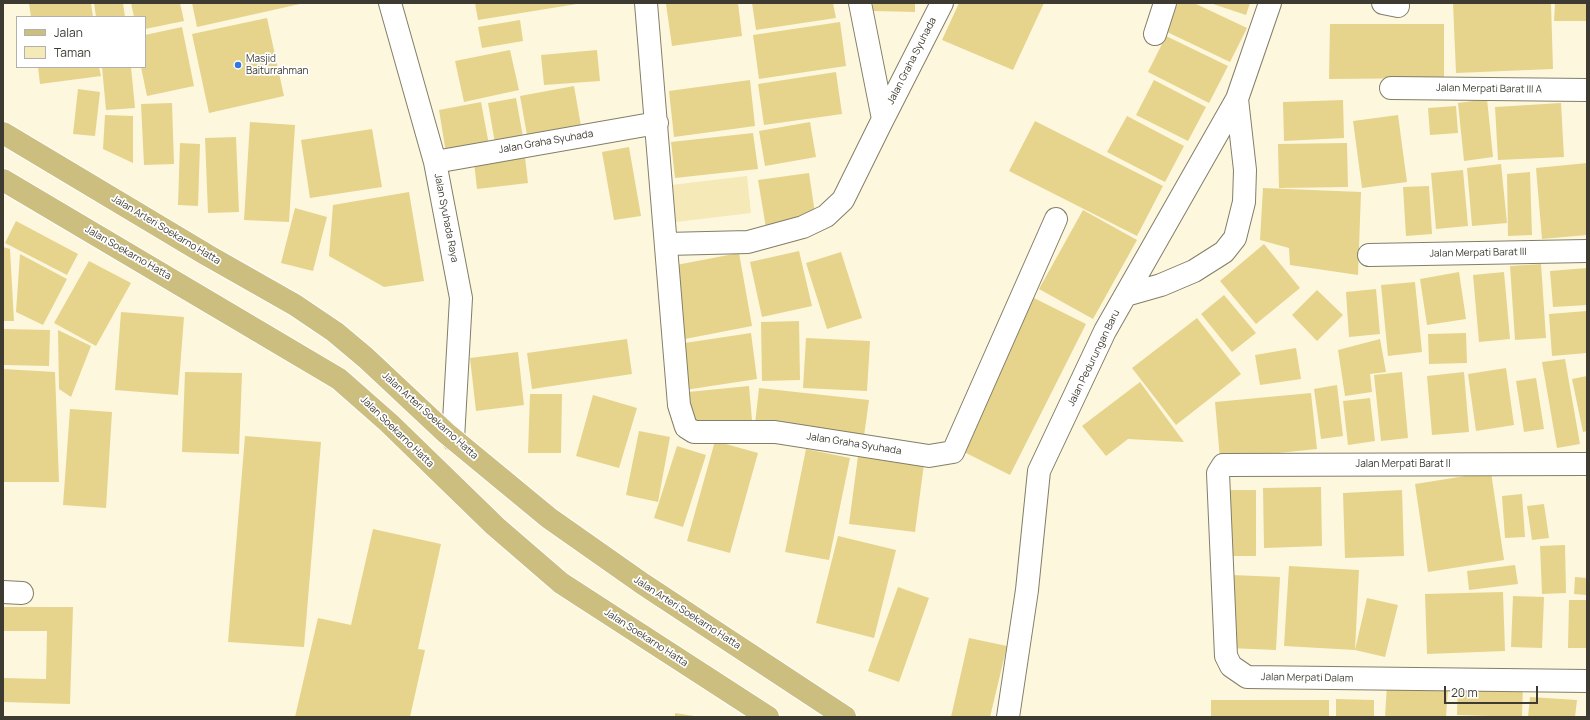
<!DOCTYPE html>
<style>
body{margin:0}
#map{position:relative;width:1590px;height:720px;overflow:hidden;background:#fdf7de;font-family:Manrope,sans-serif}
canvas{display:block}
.frame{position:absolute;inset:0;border:4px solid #3d3b31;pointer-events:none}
.legend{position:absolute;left:16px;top:16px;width:130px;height:52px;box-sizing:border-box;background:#fff;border:1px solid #b1b1ad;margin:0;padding:5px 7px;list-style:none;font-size:12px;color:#3d3b31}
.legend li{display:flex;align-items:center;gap:8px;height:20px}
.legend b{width:20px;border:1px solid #b1b1ad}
.scale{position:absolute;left:1444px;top:686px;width:94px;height:18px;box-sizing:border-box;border:2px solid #3d3b31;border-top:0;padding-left:5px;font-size:12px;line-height:14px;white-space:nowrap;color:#3d3b31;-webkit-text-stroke:3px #fff;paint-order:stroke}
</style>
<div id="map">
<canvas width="1590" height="720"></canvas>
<div class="frame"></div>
<ul class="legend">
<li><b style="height:5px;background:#ccbe7f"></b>Jalan</li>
<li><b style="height:11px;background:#f5e9b8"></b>Taman</li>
</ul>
<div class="scale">20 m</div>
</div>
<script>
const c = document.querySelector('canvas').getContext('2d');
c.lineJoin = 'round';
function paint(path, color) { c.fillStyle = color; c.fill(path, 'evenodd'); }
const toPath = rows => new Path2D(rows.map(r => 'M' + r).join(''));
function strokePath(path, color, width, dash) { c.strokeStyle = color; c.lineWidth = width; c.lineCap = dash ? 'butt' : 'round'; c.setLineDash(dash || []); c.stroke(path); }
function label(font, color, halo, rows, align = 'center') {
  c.font = font + ' Manrope,sans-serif'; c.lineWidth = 3.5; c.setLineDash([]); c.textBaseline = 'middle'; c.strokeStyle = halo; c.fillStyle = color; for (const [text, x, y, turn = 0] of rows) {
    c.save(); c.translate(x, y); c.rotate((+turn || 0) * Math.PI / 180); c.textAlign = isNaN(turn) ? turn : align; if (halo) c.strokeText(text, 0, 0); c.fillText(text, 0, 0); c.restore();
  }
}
paint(toPath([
 [747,176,751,213,676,222,671,185]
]), '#f5e9b8');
paint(toPath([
 [29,3,91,3,93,17,31,17],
 [94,3,123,3,125,17,96,17],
 [131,3,180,3,184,21,145,29,145,17,134,17],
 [192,3,300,3,300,4,197,27],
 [475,3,577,3,577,4,478,20],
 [674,3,738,3,742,36,672,46,666,4],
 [752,3,833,3,836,18,756,30],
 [873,3,915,3,915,12,873,11],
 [959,3,1044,3,1013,70,942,40],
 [1178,3,1194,3,1247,28,1230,62,1165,31],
 [1210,3,1250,3,1246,15],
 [1453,3,1551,3,1553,69,1456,73],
 [1555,3,1587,3,1587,21,1554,21],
 [267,18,284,96,209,113,192,34],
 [520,20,523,41,482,48,478,27],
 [840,22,846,66,759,79,753,35],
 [1330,24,1444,24,1444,78,1329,79],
 [182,27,194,86,147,96,141,67,145,67,145,35],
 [1166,36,1228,66,1209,103,1148,72],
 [510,50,519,90,464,102,455,61],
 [597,50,600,81,544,85,541,55],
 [38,67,99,67,101,76,40,84],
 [102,67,131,67,135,108,106,110],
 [836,72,842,114,764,125,758,84],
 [750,80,755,126,674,137,669,91],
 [1154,80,1206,107,1188,141,1136,115],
 [574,86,581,126,527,135,520,96],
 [78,89,100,92,95,136,73,134],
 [516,98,523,137,495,143,488,103],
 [1487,99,1493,157,1464,161,1458,103],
 [1343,100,1344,138,1284,141,1283,102],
 [481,102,489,145,446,153,439,110],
 [172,103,174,164,144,165,141,104],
 [1561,103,1564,157,1498,160,1495,107],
 [1456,106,1458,133,1430,135,1428,108],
 [105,115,133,116,133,163,103,149],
 [1398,115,1407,182,1362,188,1353,121],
 [1127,116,1184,146,1165,182,1107,152],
 [1035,121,1163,186,1137,236,1009,171],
 [250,122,295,125,289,222,244,220],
 [810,122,816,157,765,166,759,131],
 [372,129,382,187,310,198,301,140],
 [753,133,758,169,675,178,671,142],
 [236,137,239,212,208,213,205,138],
 [180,143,200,144,198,206,178,205],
 [1347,143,1348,187,1279,188,1278,144],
 [629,147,641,216,614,220,602,152],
 [525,157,528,183,477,189,474,162],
 [1587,163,1587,235,1542,239,1536,168],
 [1501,164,1507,223,1472,226,1467,168],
 [1463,170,1468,226,1436,229,1431,173],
 [1530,172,1532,235,1508,236,1507,174],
 [809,173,816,220,766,228,758,180],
 [1429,186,1432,234,1406,236,1403,187],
 [1263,188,1361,192,1358,275,1290,265,1289,248,1260,240],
 [409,192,424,281,384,287,329,256,333,205],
 [295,208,327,217,313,271,281,263],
 [1083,210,1137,240,1093,319,1039,289],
 [16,221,78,254,67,275,5,243],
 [1264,244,1300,288,1256,324,1220,281],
 [3,247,10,249,14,321,3,321],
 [799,251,812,306,762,317,750,262],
 [841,252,862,318,827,329,806,263],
 [739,253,752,326,685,339,671,266],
 [20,254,67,279,43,325,16,312],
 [89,261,131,283,96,346,54,323],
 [1541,264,1546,338,1515,340,1510,266],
 [1587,268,1587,305,1553,307,1550,271],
 [1459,272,1466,319,1427,325,1420,279],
 [1504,272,1510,339,1479,342,1473,275],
 [1415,282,1422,352,1388,356,1381,285],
 [1376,289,1380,334,1349,337,1346,292],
 [1317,290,1343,315,1317,341,1292,315],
 [1224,295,1256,333,1232,352,1201,314],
 [1034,298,1086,324,1010,475,958,449],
 [1587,311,1587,353,1552,356,1549,314],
 [121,312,184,317,178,395,115,390],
 [1197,318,1241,374,1176,425,1132,368],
 [799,321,800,380,762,381,761,322],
 [3,329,50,330,49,366,3,365],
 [58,330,91,346,71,397,59,389],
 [751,333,757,379,685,390,678,344],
 [1466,333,1467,363,1429,364,1428,334],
 [806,338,870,341,867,391,803,388],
 [627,339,632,374,532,389,527,353],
 [1380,339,1386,372,1370,374,1372,392,1345,396,1338,350],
 [1296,348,1301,379,1260,385,1255,355],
 [518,352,524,405,476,411,470,358],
 [1565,359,1580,444,1557,448,1542,362],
 [1506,368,1514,425,1476,431,1468,374],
 [3,369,55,372,59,482,3,482],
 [185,372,242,373,239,454,182,452],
 [1402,372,1408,438,1381,441,1374,375],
 [1464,372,1469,432,1432,435,1427,376],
 [1587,376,1587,431,1583,432,1572,379],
 [1536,378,1544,429,1524,432,1516,381],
 [1140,382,1184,442,1128,439,1106,456,1082,426],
 [1337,385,1343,436,1321,439,1314,389],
 [749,386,752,420,691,425,688,392],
 [759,388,869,400,864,436,755,424],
 [1311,393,1317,449,1220,459,1215,402],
 [530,394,562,394,561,453,528,453],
 [593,395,637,408,619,468,576,456],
 [1370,398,1375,441,1348,445,1343,401],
 [70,409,112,412,106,508,63,505],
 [639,431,670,437,658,502,626,495],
 [245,436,321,442,304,647,228,642],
 [715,441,758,453,730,553,687,541],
 [677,446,706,455,683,527,654,518],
 [806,449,850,458,829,560,785,552],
 [858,456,924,464,915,532,849,524],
 [1491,472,1504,560,1428,572,1415,484],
 [1321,487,1322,546,1264,548,1263,488],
 [1230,490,1256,490,1256,556,1231,556],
 [1402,490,1404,556,1345,558,1343,493],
 [1522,494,1525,537,1505,538,1502,496],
 [1544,504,1549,538,1532,540,1527,506],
 [373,529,441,544,418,649,425,650,410,717,295,717,318,618,351,625],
 [838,536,896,550,874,638,816,623],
 [1565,545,1566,593,1542,594,1540,546],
 [1515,565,1518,584,1469,590,1467,571],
 [1289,566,1359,570,1355,650,1284,646],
 [1232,575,1280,577,1276,650,1228,648],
 [1575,577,1587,578,1587,595,1574,594],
 [898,587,929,598,899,682,868,671],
 [1503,592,1505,651,1427,654,1425,594],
 [1513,596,1544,597,1542,648,1511,647],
 [1367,598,1398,605,1385,657,1355,650],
 [1569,600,1587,600,1587,648,1568,648],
 [3,607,73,607,70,704,3,702,3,678,46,679,47,631,3,631],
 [969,638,1007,646,990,717,951,717],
 [1458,681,1523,683,1522,717,1457,715],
 [1387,685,1448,688,1446,717,1385,717],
 [1530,697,1577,700,1575,717,1528,717],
 [1336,699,1374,700,1374,717,1336,717],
 [1211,700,1329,700,1329,717,1211,717],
 [675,713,694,716,694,717,675,717]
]), '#e6d48c');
const minor = toPath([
 [390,3,435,162,461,298,453,439],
 [646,3,679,405,686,427,694,432,775,432,929,456,953,452,1056,219],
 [1383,3,1398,6],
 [1155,34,1165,3],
 [1391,88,1587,90],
 [883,119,942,3],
 [435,162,657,123],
 [666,244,748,242,803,227,826,216,843,200,883,119,860,3],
 [1369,255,1587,251],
 [1126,295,1161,285,1194,271,1224,252,1235,238,1244,202,1245,170,1237,99],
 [1587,464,1223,465,1218,473,1226,656,1231,666,1247,677,1587,681],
 [3,592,22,593],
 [1008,717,1027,590,1039,471,1105,331,1237,99,1270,3]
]);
const major = toPath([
 [3,133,207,255,295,305,335,332,366,358,446,433,549,518,643,584,845,717],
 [3,180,339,379,389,423,495,526,561,583,768,717]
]);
strokePath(minor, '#837e68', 24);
strokePath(major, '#fff', 24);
strokePath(minor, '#fff', 22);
strokePath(major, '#ccbe7f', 22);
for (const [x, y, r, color] of [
 [238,65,4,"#3077e4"]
]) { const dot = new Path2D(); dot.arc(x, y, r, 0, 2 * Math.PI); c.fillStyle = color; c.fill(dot); strokePath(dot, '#fff', 1.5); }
label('10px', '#3d3b31', '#fff', [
 ["Masjid",246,59],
 ["Baiturrahman",246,71]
], 'left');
label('10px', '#3d3b31', '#fff', [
 ["Jalan Graha Syuhada",912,61,-63],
 ["Jalan Merpati Barat III A",1489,89,1],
 ["Jalan Graha Syuhada",546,142,-10],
 ["Jalan Syuhada Raya",446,218,79],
 ["Jalan Arteri Soekarno Hatta",166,230,31],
 ["Jalan Soekarno Hatta",128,253,30],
 ["Jalan Merpati Barat III",1478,253,-1],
 ["Jalan Pedurungan Baru",1094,358,-64],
 ["Jalan Arteri Soekarno Hatta",430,416,42],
 ["Jalan Soekarno Hatta",397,432,44],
 ["Jalan Graha Syuhada",854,444,9],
 ["Jalan Merpati Barat II",1403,464],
 ["Jalan Arteri Soekarno Hatta",687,613,33],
 ["Jalan Soekarno Hatta",646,638,33],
 ["Jalan Merpati Dalam",1307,678,1]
]);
</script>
